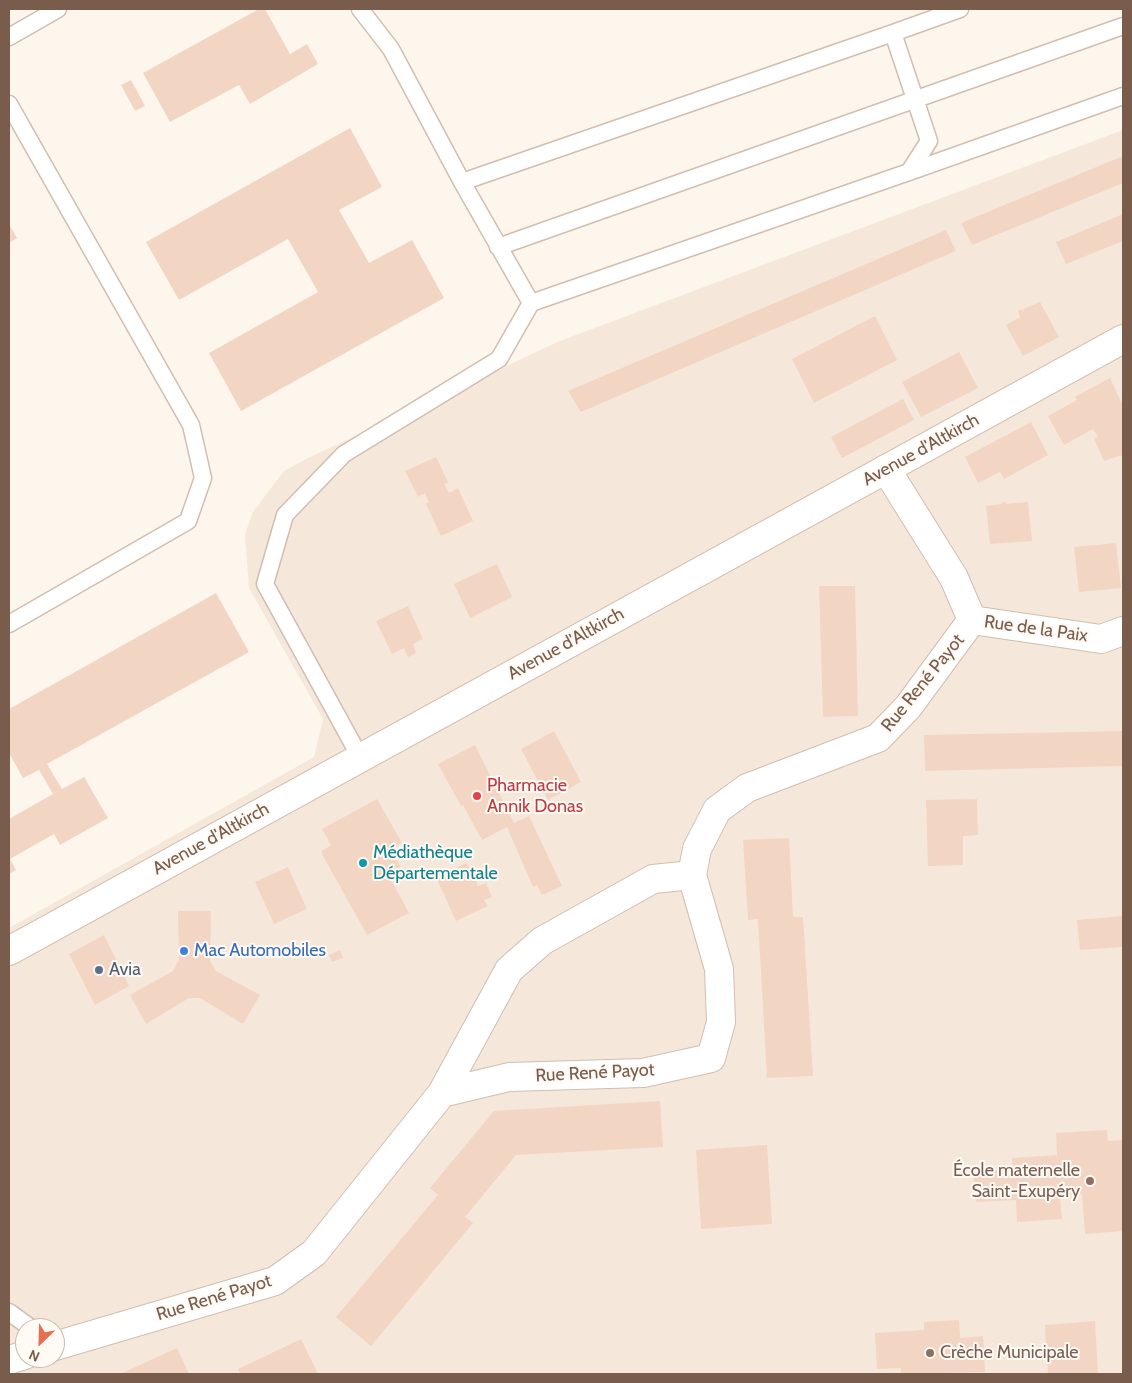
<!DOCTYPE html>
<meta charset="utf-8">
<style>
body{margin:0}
#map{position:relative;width:1132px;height:1383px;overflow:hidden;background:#fdf6ec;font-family:Cabin,sans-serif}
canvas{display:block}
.frame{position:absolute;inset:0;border:10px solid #7a5c4d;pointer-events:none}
.north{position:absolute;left:15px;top:1318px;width:50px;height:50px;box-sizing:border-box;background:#fffaf3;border:1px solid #cabbb1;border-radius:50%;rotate:204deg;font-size:14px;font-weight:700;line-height:20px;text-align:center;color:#7a5c4d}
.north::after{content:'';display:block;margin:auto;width:18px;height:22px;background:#e76f51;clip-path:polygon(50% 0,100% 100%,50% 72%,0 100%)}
</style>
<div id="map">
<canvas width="1132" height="1383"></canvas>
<div class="frame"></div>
<div class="north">N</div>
</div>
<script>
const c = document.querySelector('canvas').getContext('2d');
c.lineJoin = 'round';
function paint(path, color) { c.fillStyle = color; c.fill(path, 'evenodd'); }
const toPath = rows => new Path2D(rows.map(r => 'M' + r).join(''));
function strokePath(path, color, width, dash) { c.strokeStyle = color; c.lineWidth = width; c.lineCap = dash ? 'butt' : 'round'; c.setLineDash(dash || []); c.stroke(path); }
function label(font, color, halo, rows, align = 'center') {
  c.font = font + ' Cabin,sans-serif'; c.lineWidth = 4; c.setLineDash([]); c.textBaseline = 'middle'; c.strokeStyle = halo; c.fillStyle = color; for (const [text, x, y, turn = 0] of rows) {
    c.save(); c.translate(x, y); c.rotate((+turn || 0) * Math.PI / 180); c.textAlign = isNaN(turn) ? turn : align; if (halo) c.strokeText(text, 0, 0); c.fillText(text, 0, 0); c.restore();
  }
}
paint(toPath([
 [1123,130,1123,1374,9,1374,9,928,314,757,323,719,249,588,245,534,253,512,284,471,308,458,560,341],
 [25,1328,55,1328,55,1358,25,1358]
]), '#f5e8da');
paint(toPath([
 [259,9,265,9,290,54,307,44,318,64,250,104,239,85,170,122,143,73],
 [131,80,145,106,135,111,121,85],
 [350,128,382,187,339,210,369,263,412,240,444,298,241,411,209,353,318,292,288,239,179,300,146,242],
 [1123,156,1123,183,972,245,961,223],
 [1123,214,1123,241,1066,264,1056,242],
 [9,224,17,238,9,243],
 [946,230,956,251,581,412,568,391],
 [1040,302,1059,337,1023,356,1006,325,1020,317,1018,311,1022,309,1025,314,1023,309],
 [875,316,897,360,814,403,792,359],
 [959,352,978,388,921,417,902,382],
 [1110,378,1123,406,1123,455,1104,461,1094,439,1098,437,1093,429,1064,445,1048,416,1077,400,1075,397],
 [903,399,914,420,842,458,831,437],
 [1031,422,1048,455,1004,479,1000,472,978,483,965,457],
 [436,457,448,482,444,484,449,493,458,488,473,521,441,536,426,504,429,502,425,493,418,497,405,471],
 [1002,502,1006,502,1006,504,1028,502,1032,541,990,544,986,506,1002,504],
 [1116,543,1121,588,1079,592,1074,547],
 [497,564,512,597,470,618,454,584],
 [819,586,855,586,858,716,823,717],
 [216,593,249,652,47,764,62,789,84,777,108,818,60,845,54,834,10,859,16,870,9,874,9,819,53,794,39,770,23,778,9,753,9,709],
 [408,606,423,639,413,644,416,653,408,657,404,648,392,654,376,621],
 [554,731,581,782,548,800,521,749],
 [1123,731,1123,766,925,771,924,735],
 [475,745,514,823,529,816,562,886,542,895,537,885,533,887,507,827,482,840,463,805,461,806,438,764],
 [377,799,402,843,391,849,404,873,391,880,409,913,367,935,322,854,322,851,331,845,322,829],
 [977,799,978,835,963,836,963,865,928,866,926,800],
 [789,838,793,917,803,917,813,1076,767,1078,758,919,748,920,743,840],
 [467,863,478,886,486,883,492,897,484,900,488,906,456,921,436,877],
 [288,867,307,909,274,924,255,882],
 [178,911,211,911,210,961,216,971,260,995,243,1024,200,998,189,998,146,1024,130,995,173,971,179,960],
 [1123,916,1123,947,1080,950,1077,920],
 [104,935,129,986,95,1005,69,954],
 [340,950,343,958,332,962,329,955],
 [660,1101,663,1147,516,1155,465,1217,473,1223,371,1346,336,1317,438,1195,430,1188,494,1111],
 [1107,1130,1108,1141,1123,1140,1123,1231,1085,1234,1082,1194,1060,1196,1062,1219,1017,1222,1016,1200,976,1202,973,1172,1013,1169,1012,1158,1057,1155,1056,1133],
 [767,1145,772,1224,701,1229,696,1150],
 [959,1320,960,1338,983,1336,985,1372,901,1374,901,1368,877,1369,875,1333,924,1330,924,1322],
 [1095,1321,1098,1374,1048,1374,1045,1325],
 [301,1339,318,1374,240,1374,238,1369],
 [177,1348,189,1374,120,1374]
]), '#f3d5c3');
const lane = toPath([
 [9,37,58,9],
 [9,104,191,425,203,478,188,521,9,624],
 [909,172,1123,96],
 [462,182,893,33],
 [498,247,1123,26],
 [531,303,909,172,929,141,893,33,960,9],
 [360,757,265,584,285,515,344,454,499,359,531,303,462,182,391,49,360,9],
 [9,1312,31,1328]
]);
const street = toPath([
 [886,469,954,578,972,620,1101,639,1123,631],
 [442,1093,509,970,542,941,653,879,692,875],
 [55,1346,275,1281,314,1253,442,1093,509,1077,643,1073,711,1058,721,1022,719,969,692,875,697,849,717,810,747,788,878,738,908,707,972,620],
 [9,1360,25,1355]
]);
const secondary = toPath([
 [9,951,1123,339]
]);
strokePath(lane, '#d1beb0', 19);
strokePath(street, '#d1beb0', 30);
strokePath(secondary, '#d6c0b0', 30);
strokePath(lane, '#fff', 16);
strokePath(street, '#fff', 28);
strokePath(secondary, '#fff', 28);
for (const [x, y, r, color] of [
 [477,796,5,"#e0444e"],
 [363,863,5,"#0f9aa8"],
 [184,951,5,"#3f7fe0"],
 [99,970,5,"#5c6f8a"],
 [1090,1181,5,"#8d6e63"],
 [930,1353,5,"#8d6e63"]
]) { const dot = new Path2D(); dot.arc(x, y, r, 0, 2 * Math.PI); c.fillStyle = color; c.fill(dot); strokePath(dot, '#fffaf3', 2); }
label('18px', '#7a5c4d', '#fffaf3', [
 ["Avenue d'Altkirch",921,450,-29],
 ["Rue de la Paix",1036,629,8],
 ["Avenue d'Altkirch",566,644,-29],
 ["Rue René Payot",923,683,-51],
 ["Avenue d'Altkirch",211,839,-29],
 ["Rue René Payot",595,1073,-3],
 ["Rue René Payot",214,1298,-17]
]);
label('18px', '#be3a42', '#fffaf3', [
 ["Pharmacie",487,786],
 ["Annik Donas",487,807]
], 'left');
label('18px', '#0d838f', '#fffaf3', [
 ["Médiathèque",373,853],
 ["Départementale",373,874]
], 'left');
label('18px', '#366cbe', '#fffaf3', [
 ["Mac Automobiles",194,951]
], 'left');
label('18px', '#4e5e75', '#fffaf3', [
 ["Avia",109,970]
], 'left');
label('18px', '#785e54', '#fffaf3', [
 ["École maternelle",1080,1171],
 ["Saint-Exupéry",1080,1192],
 ["Crèche Municipale",940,1353,"left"]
], 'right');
</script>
